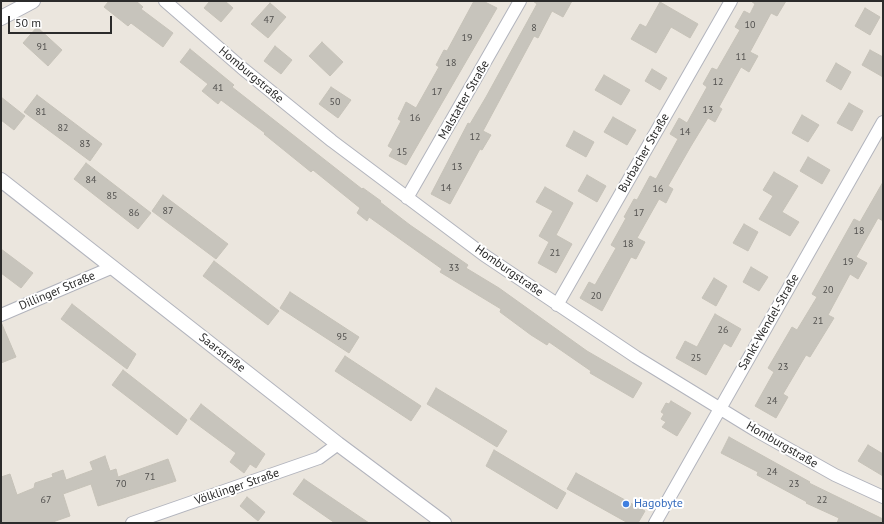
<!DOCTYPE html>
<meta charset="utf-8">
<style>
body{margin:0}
#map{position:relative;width:884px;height:524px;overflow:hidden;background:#ebe6de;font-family:"PT Sans",sans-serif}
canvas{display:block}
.frame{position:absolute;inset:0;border:2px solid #2b2b2b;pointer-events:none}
.scale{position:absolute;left:8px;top:16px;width:104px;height:18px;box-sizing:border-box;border:2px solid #2b2b2b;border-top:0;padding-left:5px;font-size:12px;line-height:14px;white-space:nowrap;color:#2b2b2b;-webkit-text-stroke:3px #fff;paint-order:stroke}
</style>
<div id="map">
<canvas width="884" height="524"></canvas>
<div class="frame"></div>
<div class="scale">50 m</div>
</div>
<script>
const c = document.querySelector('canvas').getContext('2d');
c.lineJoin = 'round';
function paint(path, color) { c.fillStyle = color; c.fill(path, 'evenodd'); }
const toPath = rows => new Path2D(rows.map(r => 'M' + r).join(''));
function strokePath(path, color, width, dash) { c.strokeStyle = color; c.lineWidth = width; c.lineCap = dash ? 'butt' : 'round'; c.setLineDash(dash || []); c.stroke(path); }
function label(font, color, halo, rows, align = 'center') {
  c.font = font + ' "PT Sans",sans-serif'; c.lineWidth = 4; c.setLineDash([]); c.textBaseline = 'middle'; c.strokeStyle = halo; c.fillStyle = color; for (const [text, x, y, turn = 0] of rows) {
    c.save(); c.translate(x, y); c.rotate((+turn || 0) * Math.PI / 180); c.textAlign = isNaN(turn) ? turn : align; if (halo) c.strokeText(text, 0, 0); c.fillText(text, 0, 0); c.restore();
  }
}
const building = toPath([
 [109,1,136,1,143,7,141,9,173,33,163,47,131,23,128,26,104,7,109,1],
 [210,1,225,1,233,8,221,22,204,8,210,1],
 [474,1,483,1,497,8,406,165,389,156,393,149,388,146,401,121,398,119,406,102,416,108,439,67,436,65,444,50,447,51,474,1],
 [533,1,572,1,563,17,552,11,538,38,534,36,483,131,491,135,482,150,480,149,450,204,431,194,468,123,470,124,486,97,537,4,533,1],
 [751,1,786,1,777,16,771,13,750,52,758,56,749,72,741,67,719,107,722,109,715,122,708,118,691,146,668,186,673,189,666,203,659,199,637,238,645,242,636,259,631,257,602,311,580,298,589,282,595,285,616,248,611,245,626,218,624,217,634,199,637,200,650,176,656,179,678,139,670,134,679,118,687,123,707,87,703,84,712,68,717,70,740,30,735,27,744,11,750,14,755,4,751,1],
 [660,2,698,24,690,38,671,27,656,53,631,39,640,24,646,27,660,2],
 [270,3,286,17,268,38,251,24,270,3],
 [865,8,880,17,870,35,855,26,865,8],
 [37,27,62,50,48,66,23,43,37,27],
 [322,42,343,62,330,76,309,56,322,42],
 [275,46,292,60,281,74,264,61,275,46],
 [190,49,234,85,232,87,362,189,363,188,381,201,380,202,410,225,468,265,466,268,499,288,587,351,642,383,633,398,590,373,591,371,549,342,547,345,531,335,500,312,501,309,440,272,442,269,369,217,367,221,357,213,360,208,313,170,311,172,264,134,265,133,221,100,218,104,202,91,208,84,180,62,190,49],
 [870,50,883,57,883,77,862,65,870,50],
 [836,63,851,72,841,90,826,81,836,63],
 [652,69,667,78,660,90,645,81,652,69],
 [604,75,630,90,621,105,595,90,604,75],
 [331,87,351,100,338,118,319,104,331,87],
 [37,95,102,144,90,161,24,112,37,95],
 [1,97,25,116,14,130,1,120,1,97],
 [849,103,863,111,852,131,837,123,849,103],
 [802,115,819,125,808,142,792,133,802,115],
 [613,117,636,130,627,145,604,132,613,117],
 [574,131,594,142,586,157,566,146,574,131],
 [808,157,830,170,822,184,800,171,808,157],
 [86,163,151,213,138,229,74,179,86,163],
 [774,172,798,186,782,212,799,222,790,236,759,219,773,196,763,190,774,172],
 [587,175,606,186,597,202,578,191,587,175],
 [883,182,883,221,878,218,856,257,867,263,858,279,850,274,828,315,834,318,810,357,806,355,783,394,788,397,776,418,755,406,774,372,768,368,792,327,797,330,817,297,812,294,854,219,860,222,883,182],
 [545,187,573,203,556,235,572,244,556,273,538,263,549,242,539,236,553,211,536,202,545,187],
 [163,195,228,244,216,259,152,211,163,195],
 [744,224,758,232,748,251,733,243,744,224],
 [1,249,33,273,21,288,1,273,1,249],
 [214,261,279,311,268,325,203,276,214,261],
 [751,267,768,277,759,291,743,282,751,267],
 [714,278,727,286,716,306,702,298,714,278],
 [290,292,359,337,349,353,280,308,290,292],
 [72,304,136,354,127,369,61,319,72,304],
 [715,314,741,329,731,347,724,343,706,375,676,358,685,341,697,347,715,314],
 [1,322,16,357,1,363,1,322],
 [345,356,421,406,411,421,335,371,345,356],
 [123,370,187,420,177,435,112,385,123,370],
 [436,388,507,431,497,447,427,404,436,388],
 [671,401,691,413,677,436,662,427,666,422,661,419,664,414,661,412,666,403,669,404,671,401],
 [201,404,265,454,256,468,250,464,244,473,230,462,236,453,190,419,201,404],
 [729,437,810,482,809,483,883,519,883,523,837,523,839,518,806,503,807,502,757,475,758,472,721,453,729,437],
 [868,445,883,454,883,476,858,461,868,445],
 [494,450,566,493,557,509,486,466,494,450],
 [105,456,110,471,116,469,118,477,168,459,176,481,98,506,91,484,63,494,70,516,50,523,1,523,1,477,10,474,17,495,34,488,35,483,53,477,52,474,63,470,66,480,93,470,90,462,105,456],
 [576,473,645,511,638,523,628,523,567,489,576,473],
 [304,479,326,494,369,523,335,523,293,494,304,479],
 [247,497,265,512,258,521,240,506,247,497]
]);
paint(building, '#c7c4bc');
strokePath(building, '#c6c2b8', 1);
const minor = toPath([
 [165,1,242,68,332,141,484,255,636,357,755,430,835,475,883,497],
 [407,198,520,1],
 [557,305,731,1],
 [1,315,113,267],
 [132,523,319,458,338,444],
 [655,523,883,122]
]);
const tertiary = toPath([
 [1,18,33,1],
 [1,180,338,444,444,523]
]);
strokePath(minor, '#b2b4bd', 14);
strokePath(tertiary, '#b2b4bd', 16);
strokePath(minor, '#fff', 12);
strokePath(tertiary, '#fff', 14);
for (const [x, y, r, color] of [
 [626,504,4,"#3f7fe0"]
]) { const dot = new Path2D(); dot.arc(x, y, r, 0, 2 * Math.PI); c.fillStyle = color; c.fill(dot); strokePath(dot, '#fff', 1.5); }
label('10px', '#52514f', null, [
 ["47",269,20],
 ["10",750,25],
 ["8",534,28],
 ["19",467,38],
 ["91",42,47],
 ["11",741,57],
 ["18",451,63],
 ["12",718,82],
 ["41",218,88],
 ["17",437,92],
 ["50",335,102],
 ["13",708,110],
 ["81",41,112],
 ["16",415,118],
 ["82",63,128],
 ["14",685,132],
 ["12",475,137],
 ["83",85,144],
 ["15",402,152],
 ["13",457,167],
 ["84",91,180],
 ["14",446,188],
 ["16",658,189],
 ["85",112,196],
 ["87",168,211],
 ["86",134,213],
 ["17",639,213],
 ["18",859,231],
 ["18",628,244],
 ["21",555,253],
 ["19",848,262],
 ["33",454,268],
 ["20",828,290],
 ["20",596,296],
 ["21",818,321],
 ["26",723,330],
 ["95",342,337],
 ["25",696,358],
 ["23",783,367],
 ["24",772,401],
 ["24",772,472],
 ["71",150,477],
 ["70",121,484],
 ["23",794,484],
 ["67",46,500],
 ["22",822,500]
]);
label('12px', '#2b2b2b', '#fff', [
 ["Homburgstraße",251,75,40],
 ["Malstatter Straße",464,100,-60],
 ["Burbacher Straße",644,153,-60],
 ["Homburgstraße",509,271,35],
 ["Dillinger Straße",57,291,-23],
 ["Sankt-Wendel-Straße",769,322,-60],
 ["Saarstraße",222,353,38],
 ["Homburgstraße",782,445,30],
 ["Völklinger Straße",237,487,-19]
]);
label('12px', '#366cbe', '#fff', [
 ["Hagobyte",634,504]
], 'left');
</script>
